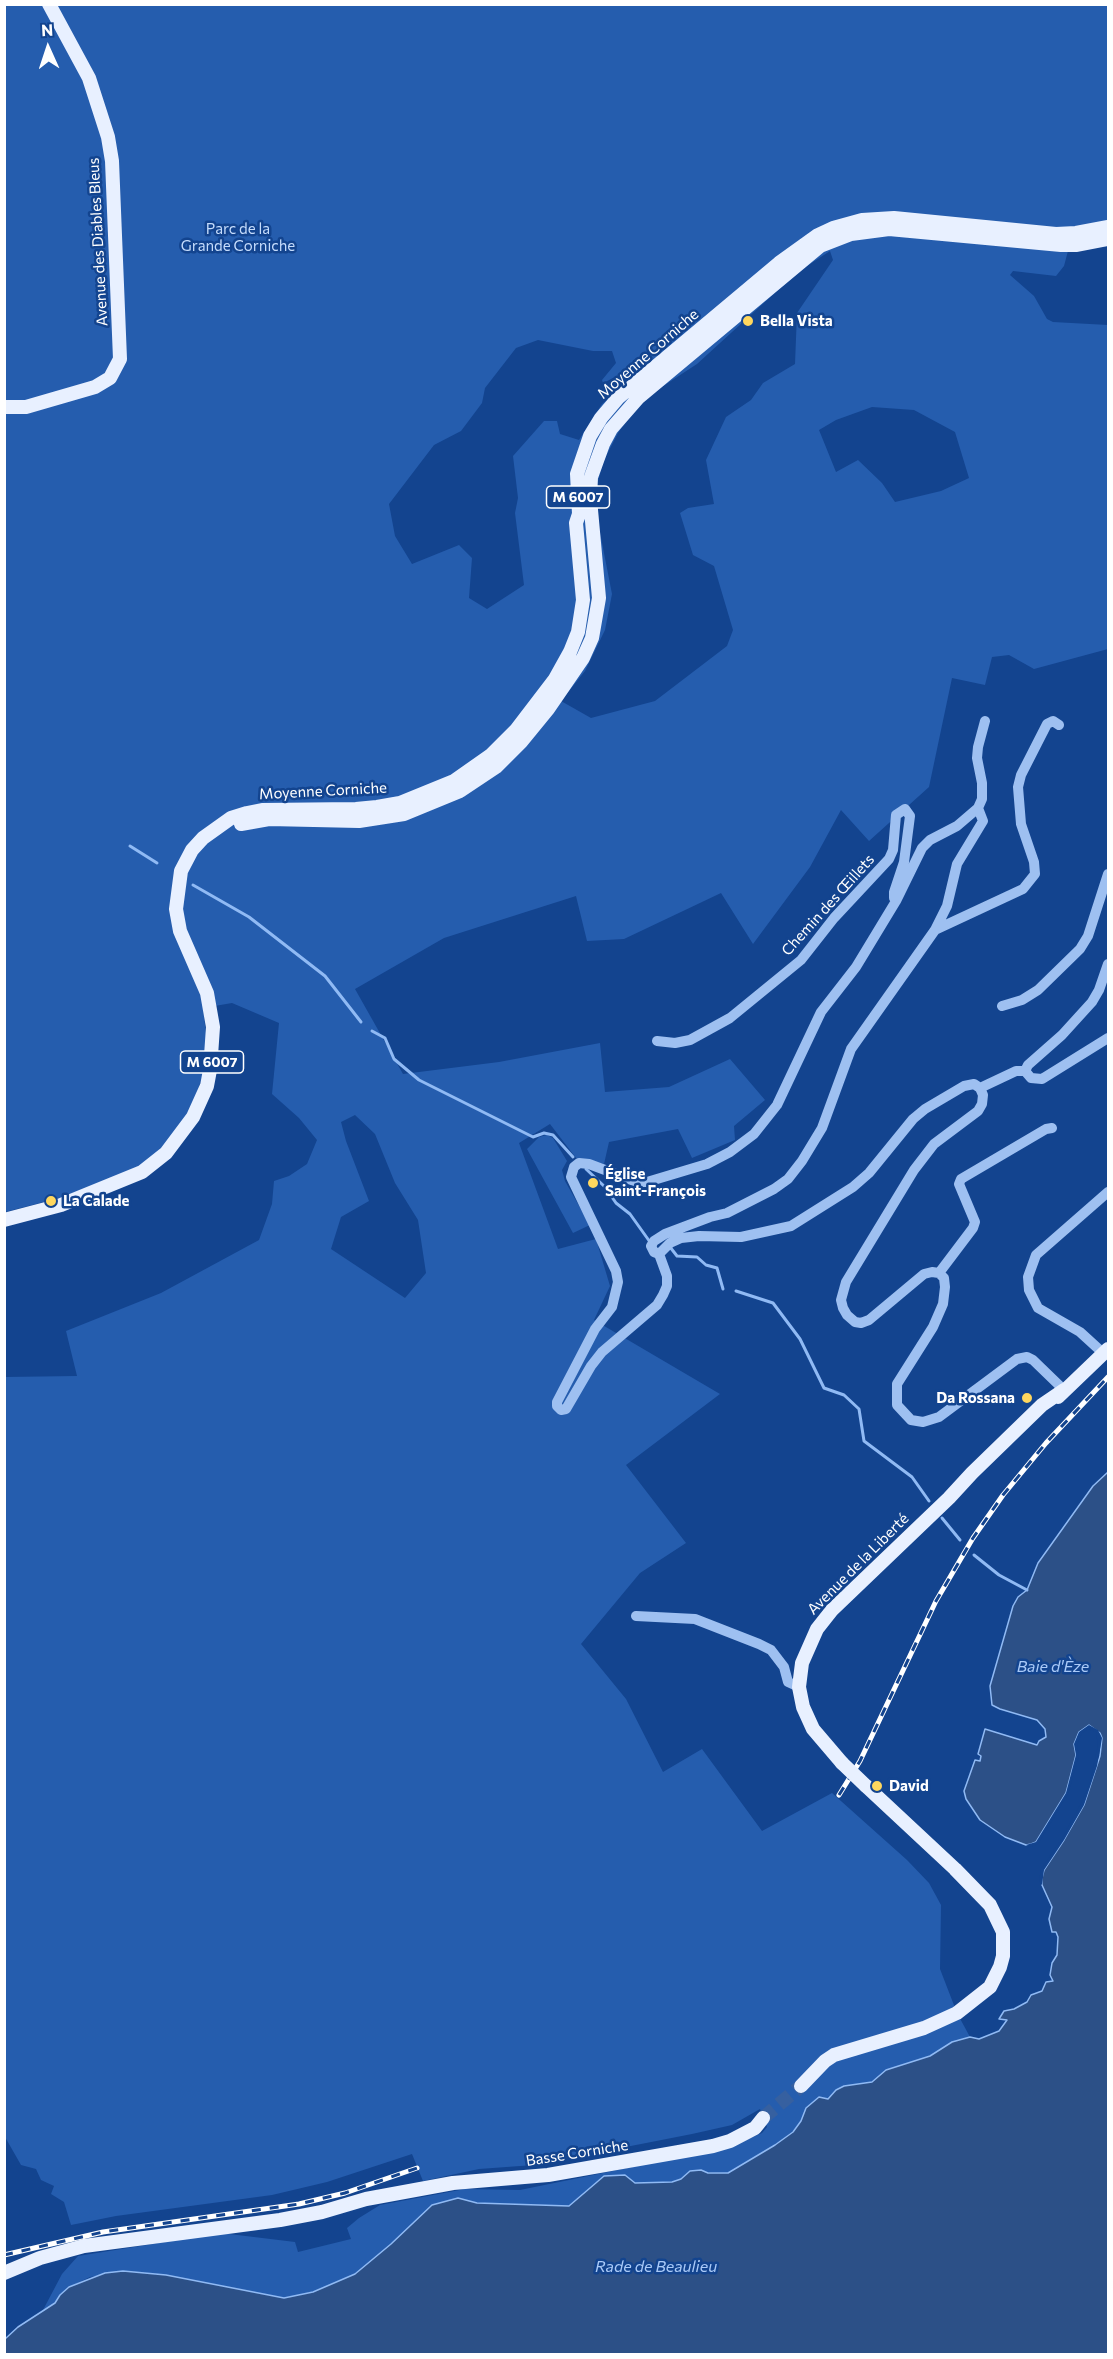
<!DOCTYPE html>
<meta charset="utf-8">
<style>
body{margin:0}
#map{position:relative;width:1113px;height:2359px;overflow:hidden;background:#13448f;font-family:Commissioner,sans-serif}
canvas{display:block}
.frame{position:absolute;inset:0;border:6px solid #fff;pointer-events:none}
.north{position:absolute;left:18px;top:18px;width:60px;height:60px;-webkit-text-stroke:4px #13448f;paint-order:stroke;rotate:357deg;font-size:16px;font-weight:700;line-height:24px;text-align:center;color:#fff}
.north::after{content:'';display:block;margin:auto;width:21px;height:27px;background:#fff;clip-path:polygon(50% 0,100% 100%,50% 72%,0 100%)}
</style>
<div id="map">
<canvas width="1113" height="2359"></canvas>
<div class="frame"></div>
<div class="north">N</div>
</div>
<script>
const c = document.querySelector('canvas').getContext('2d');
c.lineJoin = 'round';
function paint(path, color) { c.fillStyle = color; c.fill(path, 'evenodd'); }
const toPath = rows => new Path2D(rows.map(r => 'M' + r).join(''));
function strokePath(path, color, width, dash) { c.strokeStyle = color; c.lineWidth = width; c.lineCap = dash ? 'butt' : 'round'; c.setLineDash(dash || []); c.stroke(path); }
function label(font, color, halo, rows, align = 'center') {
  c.font = font + ' Commissioner,sans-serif'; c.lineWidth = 5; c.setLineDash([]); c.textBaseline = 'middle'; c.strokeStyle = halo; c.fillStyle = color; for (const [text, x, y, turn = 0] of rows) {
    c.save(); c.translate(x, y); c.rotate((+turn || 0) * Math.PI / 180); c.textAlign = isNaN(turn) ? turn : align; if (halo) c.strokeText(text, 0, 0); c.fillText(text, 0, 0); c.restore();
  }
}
paint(toPath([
 [4,5,1108,5,1108,246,1068,251,1064,266,1056,276,1013,271,1010,275,1034,296,1047,319,1053,322,1108,325,1108,649,1034,669,1009,655,992,657,985,685,952,678,929,787,869,841,841,810,810,867,753,944,721,893,624,939,587,941,576,896,444,938,355,989,403,1074,499,1062,600,1043,605,1092,669,1087,730,1059,765,1100,734,1126,735,1140,692,1158,678,1129,609,1142,604,1164,576,1158,550,1124,519,1143,558,1249,596,1239,610,1286,594,1320,720,1394,626,1465,686,1543,640,1573,581,1644,626,1699,663,1772,702,1749,762,1831,832,1793,907,1860,929,1883,941,1905,940,1969,957,2013,970,2037,952,2042,930,2056,886,2070,872,2082,844,2087,836,2090,829,2098,814,2101,806,2108,801,2121,793,2131,775,2145,728,2173,690,2171,681,2179,672,2182,635,2183,604,2176,569,2206,477,2203,458,2198,432,2205,391,2244,355,2274,313,2292,284,2298,166,2275,123,2271,90,2277,69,2287,60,2295,55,2303,42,2312,62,2274,78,2256,221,2233,295,2242,298,2252,351,2239,347,2228,359,2218,380,2205,465,2189,520,2190,730,2147,762,2133,767,2127,760,2109,732,2125,692,2134,534,2165,479,2169,423,2181,412,2154,327,2182,272,2195,116,2216,71,2225,64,2202,51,2194,54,2186,41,2180,36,2169,21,2165,5,2137,5,1377,77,1376,66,1331,161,1293,259,1240,272,1204,274,1181,289,1176,307,1164,317,1140,299,1118,272,1094,279,1023,232,1003,203,1008,207,1042,203,1074,195,1100,182,1125,161,1150,138,1168,75,1194,5,1212],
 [830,251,833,260,797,313,795,364,763,383,751,400,726,417,706,460,714,504,688,508,680,513,693,555,714,566,733,630,727,646,655,701,591,718,561,701,585,671,605,630,612,594,596,512,595,491,604,460,618,433,633,412,651,394,697,364,778,290,807,266],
 [538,340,593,351,612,351,616,363,602,380,603,383,636,367,630,381,602,404,579,440,560,434,557,421,544,421,513,456,518,498,515,513,524,585,487,609,469,598,472,558,459,545,412,564,395,536,389,504,434,445,461,431,482,403,485,388,516,348],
 [872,407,914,410,955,432,969,478,941,491,895,502,882,483,858,460,836,472,819,430,836,420],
 [355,1115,375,1134,395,1183,418,1220,426,1273,405,1298,331,1249,341,1217,369,1201,346,1141,341,1122],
 [547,1135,553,1138,567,1161,562,1170,565,1181,590,1225,573,1233,527,1149,539,1137]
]), '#255dae');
const water = toPath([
 [1108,1472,1108,2354,5,2354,5,2339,18,2327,55,2303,60,2295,69,2287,105,2273,123,2271,166,2275,284,2298,313,2292,355,2274,391,2244,432,2205,458,2198,477,2203,569,2206,604,2176,625,2175,635,2183,672,2182,681,2179,690,2171,701,2170,708,2173,728,2173,775,2145,793,2132,801,2121,806,2108,819,2097,828,2099,836,2090,844,2086,872,2082,886,2070,930,2056,952,2042,970,2037,979,2039,999,2031,1007,2020,999,2019,1004,2011,1014,2009,1027,2002,1031,1995,1042,1991,1046,1982,1053,1981,1050,1975,1052,1963,1057,1955,1058,1937,1056,1932,1052,1932,1049,1919,1052,1907,1042,1885,1042,1878,1044,1870,1064,1840,1084,1805,1100,1756,1102,1738,1100,1733,1089,1725,1079,1732,1074,1744,1076,1755,1066,1793,1036,1842,1031,1844,1026,1845,1005,1837,980,1820,966,1799,964,1791,975,1760,980,1761,981,1756,978,1754,985,1729,1037,1745,1039,1741,1046,1737,1045,1729,1037,1720,1000,1709,992,1705,990,1686,1013,1606,1018,1597,1027,1590,1038,1563,1093,1486,1108,1472]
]);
paint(water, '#2c5087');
strokePath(water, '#90baf4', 1.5);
paint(toPath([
 [1089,1725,1098,1730,1102,1738,1097,1766,1084,1805,1064,1840,1044,1870,1042,1885,1039,1882,1041,1869,1062,1838,1081,1803,1090,1782,1098,1745,1096,1732,1088,1729,1082,1733,1077,1745,1079,1756,1068,1794,1038,1844,1030,1847,1026,1845,1036,1842,1066,1793,1076,1755,1074,1744,1079,1732]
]), '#13448f');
strokePath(toPath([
 [130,846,157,863],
 [193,885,249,917,325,976,361,1022],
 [372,1031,385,1038,394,1059,419,1080,533,1137,544,1133,553,1135,573,1157],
 [586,1169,605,1187,616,1203,630,1214,650,1242],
 [670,1247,677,1256,697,1257,706,1265,717,1268,723,1289],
 [736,1291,773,1303,800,1339,824,1388,844,1395,859,1409,864,1441,912,1477,929,1501],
 [942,1518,960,1540],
 [974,1555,999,1575,1027,1590]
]), '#90baf4', 3);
strokePath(toPath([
 [763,2118,801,2086]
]), '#3660a0', 14, [14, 7]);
strokePath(toPath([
 [978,808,983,821,957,864,947,906,935,930,851,1049,822,1128,802,1161,788,1179,774,1189,727,1213,710,1217,665,1234,654,1241,651,1246,654,1252,659,1254,670,1243,681,1238,699,1236,741,1237,791,1226,853,1187,869,1173,913,1119,925,1109,964,1086,974,1084,980,1088,983,1095,982,1104,978,1111,934,1144,914,1170,846,1282,841,1300,843,1308,847,1315,855,1322,861,1323,869,1320,924,1274,932,1272,939,1273,944,1278,945,1287,943,1304,933,1327,897,1384,897,1405,911,1420,923,1422,939,1417,1017,1359,1027,1357,1033,1360,1064,1390],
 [935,930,1023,889,1035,874,1034,862,1021,824,1018,787,1021,775,1047,724,1053,721,1059,725],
 [1108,964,1099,990,1092,1002,1062,1035,1028,1065,1025,1071,1031,1078,1042,1079,1108,1038],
 [1002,1006,1022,1000,1038,990,1080,949,1088,936,1108,874],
 [657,1041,675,1043,690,1040,730,1018,801,960,834,918,889,859,893,850,896,815,905,809,910,816,904,862,894,892,894,898],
 [980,1088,1016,1071,1025,1071],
 [659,1254,667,1276,667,1286,663,1295,657,1305,602,1352,591,1366,566,1409,561,1410,557,1406,557,1402,595,1329,612,1307,618,1282,616,1271,571,1177,574,1167,579,1163,589,1164,637,1182,647,1182,707,1164,730,1152,754,1134,777,1105,821,1012,856,967,896,901,922,848,930,840,957,826,978,808,982,799,982,783,977,758,978,747,985,721],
 [939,1273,973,1228,975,1222,959,1184,961,1179,1046,1129,1052,1128],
 [1103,1353,1080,1332,1038,1308,1029,1290,1028,1277,1036,1255,1108,1192],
 [636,1616,695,1619,759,1644,771,1650,784,1667,788,1682,799,1687]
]), '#9ec0f1', 10);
strokePath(toPath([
 [4,407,26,407,95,387,110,378,120,359,112,161,108,137,89,78,49,4],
 [241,824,269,819,359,821,404,814,460,791,496,767,521,742,548,709,583,658,592,638,599,598,590,499,591,477,603,444,611,429,639,397,820,246,851,234,889,229,1061,245,1077,245,1108,239],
 [4,1220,61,1205,142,1172,166,1153,193,1117,207,1086,210,1070,213,1027,207,993,180,931,176,909,181,871,192,850,203,838,231,818,247,813,262,810,356,809,377,807,400,803,454,781,491,755,516,730,555,679,570,652,578,632,583,600,576,523,579,514,577,474,590,436,601,418,618,398,779,263,818,235,833,228,862,220,894,218,1056,234,1076,233,1108,227],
 [1058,1397,1108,1349],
 [842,1763,813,1729,803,1707,799,1687,802,1663,817,1629,832,1610,949,1498,972,1473,1042,1405,1064,1390],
 [801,2086,825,2061,834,2055,924,2028,957,2013,990,1987,1000,1967,1003,1956,1003,1932,990,1905,955,1869,866,1786],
 [4,2273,40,2258,84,2246,280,2220,322,2212,366,2199,453,2183,548,2175,713,2146,730,2141,755,2128,763,2118]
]), '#e8f0ff', 14);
const rail = toPath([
 [839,1795,860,1761,936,1601,973,1538,1003,1495,1046,1443,1108,1377],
 [4,2255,103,2232,299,2204,345,2193,417,2168]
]);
strokePath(rail, '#fff', 5);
strokePath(rail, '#13448f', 3, [9]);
strokePath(toPath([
 [842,1763,866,1786]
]), '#e8f0ff', 14);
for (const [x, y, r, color] of [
 [748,321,6,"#ffd75e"],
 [593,1183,6,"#ffd75e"],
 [51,1201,6,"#ffd75e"],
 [1027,1398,6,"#ffd75e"],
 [877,1786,6,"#ffd75e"]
]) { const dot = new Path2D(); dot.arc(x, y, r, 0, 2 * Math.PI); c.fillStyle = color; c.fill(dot); strokePath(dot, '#13448f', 2); }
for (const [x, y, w] of [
 [578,497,63],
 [212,1062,63]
]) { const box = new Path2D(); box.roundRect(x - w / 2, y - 11, w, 22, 4.5); c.fillStyle = '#13448f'; c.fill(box); strokePath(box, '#fff', 1.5); }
label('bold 14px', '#fff', null, [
 ["M 6007",578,497],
 ["M 6007",212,1062]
]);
label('15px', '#c5dcfc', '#13448f', [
 ["Parc de la",238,229],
 ["Grande Corniche",238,246]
]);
label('15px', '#fff', '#13448f', [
 ["Avenue des Diables Bleus",98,242,-93],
 ["Moyenne Corniche",648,354,-41],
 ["Moyenne Corniche",323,791,-3],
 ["Chemin des Œillets",828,905,-48],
 ["Avenue de la Liberté",858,1564,-45],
 ["Basse Corniche",577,2153,-9]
]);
label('bold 15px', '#fff', '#13448f', [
 ["Bella Vista",760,321],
 ["Église",605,1174],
 ["Saint-François",605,1191],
 ["La Calade",63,1201],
 ["Da Rossana",1015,1398,"right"],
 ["David",889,1786]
], 'left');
label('italic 16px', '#aacaf8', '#13448f', [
 ["Baie d'Èze",1053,1667],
 ["Rade de Beaulieu",656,2267]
]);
</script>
